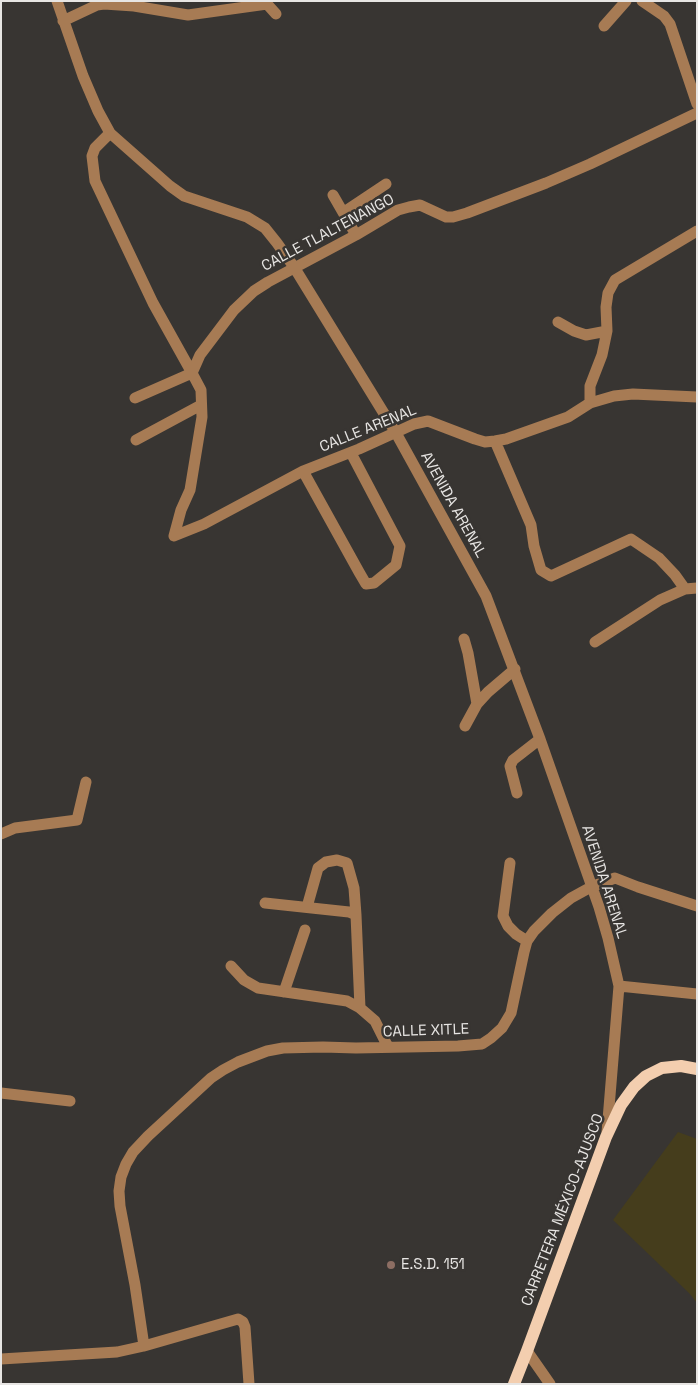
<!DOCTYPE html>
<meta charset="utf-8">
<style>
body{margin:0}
#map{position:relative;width:698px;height:1385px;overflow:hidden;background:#383532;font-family:"Space Grotesk",sans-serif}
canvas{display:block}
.frame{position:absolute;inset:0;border:2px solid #e7e5e3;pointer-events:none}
</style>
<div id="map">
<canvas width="698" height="1385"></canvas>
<div class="frame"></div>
</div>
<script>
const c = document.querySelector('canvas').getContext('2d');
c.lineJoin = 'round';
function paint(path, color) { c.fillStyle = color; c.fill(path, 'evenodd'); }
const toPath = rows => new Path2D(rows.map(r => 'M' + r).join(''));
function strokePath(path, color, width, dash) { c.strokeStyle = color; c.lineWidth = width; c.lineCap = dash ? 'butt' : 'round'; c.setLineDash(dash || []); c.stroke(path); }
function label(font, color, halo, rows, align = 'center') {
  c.font = font + ' "Space Grotesk",sans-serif'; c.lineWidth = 5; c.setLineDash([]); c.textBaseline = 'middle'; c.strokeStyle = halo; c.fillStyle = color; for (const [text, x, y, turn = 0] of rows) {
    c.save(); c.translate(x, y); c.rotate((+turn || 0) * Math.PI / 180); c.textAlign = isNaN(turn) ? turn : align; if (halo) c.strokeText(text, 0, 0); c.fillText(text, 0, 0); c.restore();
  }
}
paint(toPath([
 [678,1132,697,1139,697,1303,689,1293,613,1220]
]), '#453d1c');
strokePath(toPath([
 [57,1,83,76,98,111,110,133,170,186,184,196,247,217,265,228,277,243,294,267,396,433,486,596,540,739,599,907,608,938,619,986,607,1132],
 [642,1,664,16,670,24,697,104],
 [63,21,97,5,104,4,134,6,188,15,267,4,276,14],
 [604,26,626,1],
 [110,133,95,148,92,156,95,181,153,303,192,373,135,398],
 [333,195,356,235],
 [344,212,386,184],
 [558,322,574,331,586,335,607,331],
 [590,403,590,386,602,355,607,331,606,307,608,293,615,280,697,231],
 [136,440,201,405],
 [495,441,531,525,534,546,541,570,551,576,631,539,659,558,675,575,685,589],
 [303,471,359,572,366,584,374,583,396,565,400,546,351,453],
 [174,536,181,510,190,490,202,417,201,390,192,373,200,355,234,310,254,291,268,282,356,235,398,210,409,207,420,205,446,217,453,217,467,213,546,183,590,164,697,113],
 [174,536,204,524,303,471,359,449,414,424,428,421,475,439,485,442,495,441,506,439,568,417,590,403,614,396,633,394,697,397],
 [464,639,468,653,477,704],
 [595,642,660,600,685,589,697,588],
 [465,726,477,704,488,692,515,669],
 [517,793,510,766,513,760,540,739],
 [1,834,15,828,77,820,86,782],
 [510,863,503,916,508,926,516,934,527,941],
 [265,903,349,912,356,915,360,1008],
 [307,907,318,868,326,862,337,860,347,863,354,888,356,915],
 [231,966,244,980,258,988,347,1001,360,1008,375,1021,388,1047],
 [619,986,697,994],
 [284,992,305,930],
 [1,1093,70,1101],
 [144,1346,135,1285,120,1206,119,1191,121,1177,126,1164,133,1152,148,1136,211,1078,223,1070,238,1062,267,1051,283,1048,323,1047,356,1048,458,1046,482,1044,491,1038,502,1028,511,1013,524,952,527,941,534,931,552,913,571,898,591,887,615,878,638,887,697,906],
 [527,1351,550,1384],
 [1,1359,117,1352,144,1346,238,1319,243,1322,245,1327,249,1384]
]), '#a77b54', 11);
strokePath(toPath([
 [514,1384,527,1351,606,1137,621,1105,634,1087,646,1076,662,1068,681,1066,697,1069]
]), '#f3ceaf', 12);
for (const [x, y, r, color] of [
 [391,1265,5,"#8d6e63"]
]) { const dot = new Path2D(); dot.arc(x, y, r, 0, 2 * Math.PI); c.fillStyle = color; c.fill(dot); strokePath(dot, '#383532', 2); }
label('15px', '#e7e5e3', '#383532', [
 ["CALLE TLALTENANGO",328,233,-28],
 ["CALLE ARENAL",368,429,-22],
 ["AVENIDA ARENAL",453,505,61],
 ["AVENIDA ARENAL",604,882,72],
 ["CALLE XITLE",426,1031,-2],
 ["CARRETERA MÉXICO-AJUSCO",563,1210,-69]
]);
label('15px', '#e7e5e3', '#383532', [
 ["E.S.D. 151",401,1265]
], 'left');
</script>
